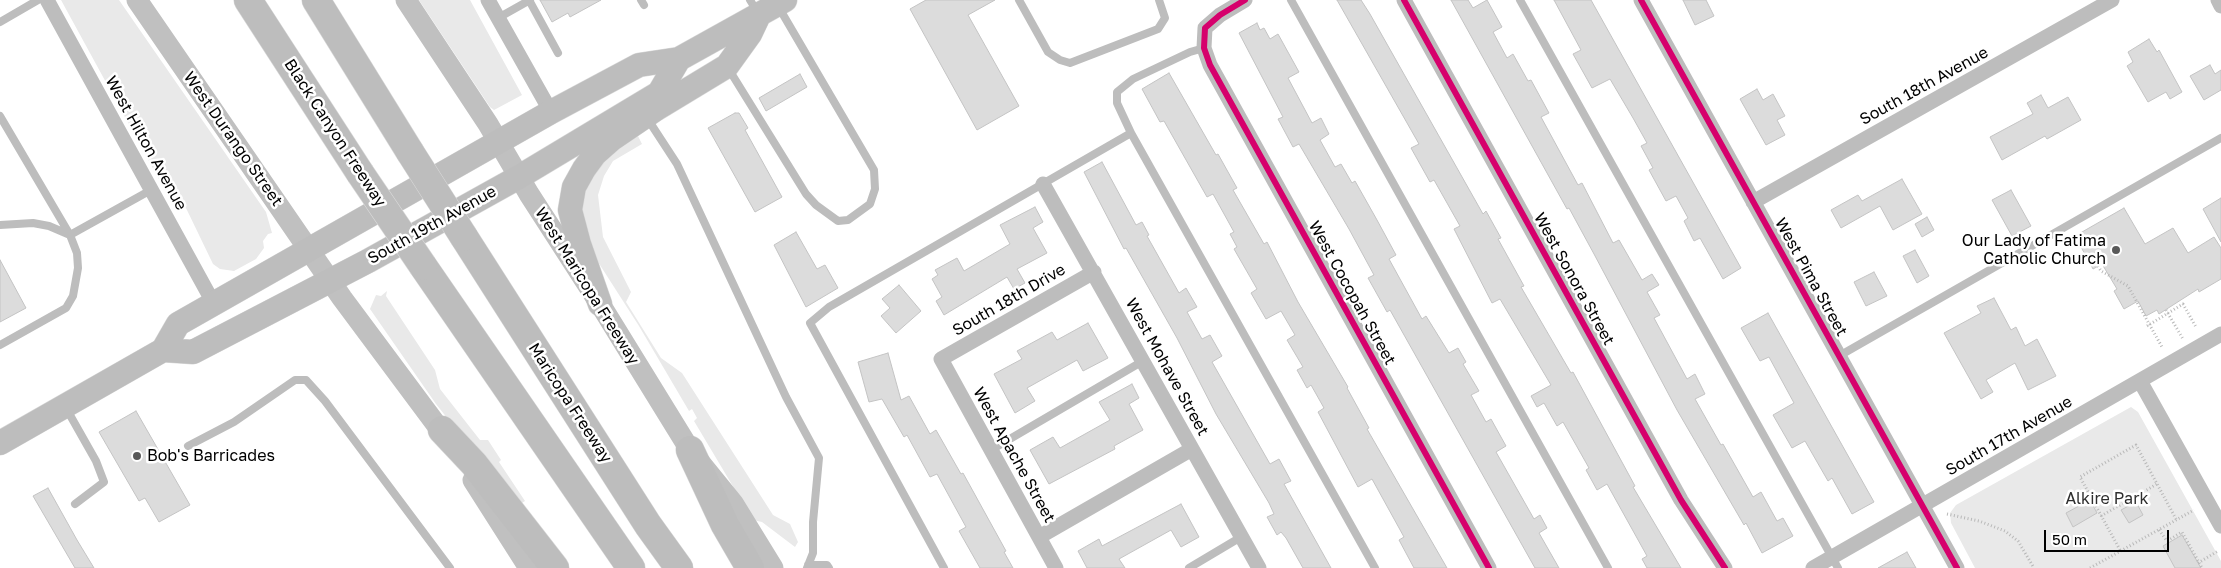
<!DOCTYPE html>
<style>
body{margin:0}
#map{position:relative;width:2221px;height:568px;overflow:hidden;background:#fff;font-family:"Golos Text",sans-serif}
canvas{display:block}
.scale{position:absolute;left:2044px;top:530px;width:125px;height:22px;box-sizing:border-box;border:2px solid #000;border-top:0;padding-left:6px;font-size:15px;line-height:18px;white-space:nowrap;color:#000;-webkit-text-stroke:4px #fff;paint-order:stroke}
</style>
<div id="map">
<canvas width="2221" height="568"></canvas>
<div class="scale">50 m</div>
</div>
<script>
const c = document.querySelector('canvas').getContext('2d');
c.lineJoin = 'round';
function paint(path, color) { c.fillStyle = color; c.fill(path, 'evenodd'); }
const toPath = rows => new Path2D(rows.map(r => 'M' + r).join(''));
function strokePath(path, color, width, dash) { c.strokeStyle = color; c.lineWidth = width; c.lineCap = dash ? 'butt' : 'round'; c.setLineDash(dash || []); c.stroke(path); }
function label(font, color, halo, rows, align = 'center') {
  c.font = font + ' "Golos Text",sans-serif'; c.lineWidth = 5; c.setLineDash([]); c.textBaseline = 'middle'; c.strokeStyle = halo; c.fillStyle = color; for (const [text, x, y, turn = 0] of rows) {
    c.save(); c.translate(x, y); c.rotate((+turn || 0) * Math.PI / 180); c.textAlign = isNaN(turn) ? turn : align; if (halo) c.strokeText(text, 0, 0); c.fillText(text, 0, 0); c.restore();
  }
}
paint(toPath([
 [61,0,119,0,266,212,272,233,268,234,263,241,264,248,256,259,234,271,220,269,213,264,186,208,183,209,179,202,173,205],
 [419,0,470,0,522,95,494,110,490,107],
 [637,134,642,144,613,161,604,176,598,195,603,237,631,292,626,302,661,358,682,373,773,515,790,524,798,542,795,547,762,522,753,520,694,421,697,418,692,409,689,411,639,326,591,251,580,221,584,193,592,176,605,157],
 [387,291,386,296,435,370,440,389,480,440,488,440,501,460,499,462,525,501,517,506,436,404,370,309,376,295,381,296],
 [2131,407,2138,412,2221,561,2221,568,1975,568,1951,523,1950,513,1956,505]
]), '#e9e9e9');
const building = toPath([
 [540,0,601,0,570,17,568,13,552,22,540,0],
 [926,0,995,0,968,15,1019,106,977,130,910,9,926,0],
 [1337,0,1361,0,1370,14,1483,214,1486,211,1501,238,1498,239,1524,286,1521,287,1571,373,1573,372,1635,486,1633,487,1681,568,1647,568,1642,559,1647,556,1607,484,1597,490,1586,470,1589,468,1563,422,1557,426,1544,403,1537,407,1531,396,1551,385,1500,299,1492,303,1454,229,1460,226,1434,180,1430,182,1411,148,1419,144,1337,0],
 [1451,0,1468,0,1473,8,1487,0,1502,27,1493,32,1507,58,1513,54,1528,81,1531,80,1549,113,1541,117,1578,185,1582,183,1613,243,1619,240,1642,280,1652,274,1659,285,1647,292,1660,315,1654,318,1687,379,1695,374,1705,394,1695,399,1721,445,1723,444,1753,497,1761,492,1777,521,1783,518,1793,536,1762,553,1746,523,1744,525,1677,410,1594,254,1569,208,1567,209,1451,0],
 [1554,0,1591,0,1741,268,1723,279,1700,238,1694,241,1684,221,1688,218,1676,196,1666,201,1649,170,1653,168,1641,146,1647,143,1633,118,1610,79,1592,88,1573,54,1581,50,1554,0],
 [1683,0,1706,0,1714,16,1695,25,1683,0],
 [1257,23,1260,30,1264,28,1270,39,1278,34,1299,72,1288,78,1312,123,1321,118,1329,134,1320,140,1335,167,1341,164,1352,183,1355,181,1377,220,1396,255,1389,259,1422,319,1426,316,1449,353,1458,348,1466,362,1463,364,1479,391,1471,395,1486,422,1491,419,1506,446,1496,452,1534,519,1540,515,1547,528,1539,533,1559,568,1535,568,1390,310,1387,312,1368,278,1374,275,1349,229,1299,144,1293,147,1278,119,1283,117,1239,33,1257,23],
 [2149,39,2157,52,2159,50,2182,92,2170,99,2166,92,2148,102,2127,66,2133,62,2128,52,2149,39],
 [2210,65,2215,74,2221,70,2221,90,2204,100,2190,76,2210,65],
 [1169,73,1216,155,1218,154,1237,188,1233,190,1264,244,1267,242,1298,302,1348,387,1347,388,1369,428,1367,429,1447,568,1414,568,1399,540,1404,537,1372,479,1358,487,1318,412,1324,408,1311,385,1307,388,1297,370,1303,367,1287,340,1295,335,1281,311,1266,319,1251,293,1257,289,1234,249,1237,247,1230,234,1234,232,1213,194,1207,197,1164,121,1160,122,1142,89,1169,73],
 [800,74,807,87,766,111,759,98,800,74],
 [1757,89,1763,100,1773,94,1785,116,1777,120,1785,135,1766,145,1740,99,1757,89],
 [2041,95,2048,108,2068,97,2081,120,2047,139,2045,136,2002,160,1990,137,2033,114,2027,103,2041,95],
 [735,113,739,113,748,128,745,130,782,197,755,212,708,128,735,113],
 [1102,162,1136,225,1142,222,1149,235,1147,236,1179,293,1186,288,1197,307,1187,312,1202,339,1210,335,1222,356,1212,362,1270,464,1279,459,1291,481,1284,484,1331,568,1303,568,1286,538,1281,532,1277,535,1267,517,1274,514,1269,503,1216,414,1177,338,1126,248,1124,249,1084,172,1102,162],
 [1902,179,1922,214,1893,230,1880,206,1841,228,1831,210,1858,195,1862,201,1902,179],
 [2011,190,2031,226,2012,236,1992,200,2011,190],
 [2221,198,2221,242,2203,209,2221,198],
 [1035,207,1043,222,1033,228,1047,253,1017,269,1025,283,1014,289,1007,277,944,315,936,301,942,297,932,279,938,275,935,270,957,258,964,271,1010,244,1000,225,1035,207],
 [2124,208,2145,244,2173,228,2188,253,2214,237,2221,248,2221,279,2199,292,2198,289,2159,314,2157,310,2146,316,2138,301,2124,309,2114,291,2117,289,2102,264,2093,269,2075,236,2124,208],
 [1927,217,1934,230,1922,237,1915,224,1927,217],
 [796,232,817,269,825,265,838,288,806,307,774,245,796,232],
 [1915,250,1929,276,1917,283,1903,256,1915,250],
 [0,260,26,308,0,322,0,260],
 [1874,272,1887,296,1866,306,1854,282,1874,272],
 [899,285,921,311,896,333,881,316,890,308,882,299,899,285],
 [1994,298,2011,330,2016,327,2025,346,2037,339,2056,376,2028,390,2015,363,1986,380,1993,392,1981,399,1944,333,1981,313,1977,306,1994,298],
 [1768,313,1874,502,1852,514,1832,478,1828,481,1805,441,1792,448,1773,415,1794,403,1769,357,1760,361,1741,328,1768,313],
 [1088,323,1108,358,1083,371,1077,360,1027,388,1035,401,1015,413,994,374,1022,359,1017,351,1052,332,1057,340,1088,323],
 [888,353,901,400,909,396,930,434,936,430,961,474,963,473,1006,551,1004,552,1013,568,980,568,959,531,966,527,937,474,930,477,907,435,904,437,882,399,869,402,858,362,888,353],
 [1132,384,1139,398,1129,404,1143,430,1114,446,1115,449,1049,484,1030,450,1053,437,1060,448,1110,420,1099,402,1132,384],
 [136,411,190,505,159,522,145,498,139,501,99,432,136,411],
 [48,488,77,540,94,568,75,568,33,496,48,488],
 [2090,500,2097,513,2073,527,2066,513,2090,500],
 [2136,502,2143,515,2129,523,2121,510,2136,502],
 [1181,504,1199,537,1181,547,1171,530,1119,559,1125,568,1087,568,1078,551,1099,539,1102,546,1181,504],
 [2182,535,2201,568,2175,568,2163,546,2182,535],
 [1907,552,1916,568,1878,568,1907,552]
]);
paint(building, '#dcdcdc');
strokePath(building, '#c4c4c4', 1);
const primary = toPath([
 [600,304,579,244,570,210,574,187,584,169,595,154,612,139,656,109,727,66,750,34,759,15],
 [163,350,193,352,368,261,519,177,659,93,679,59],
 [0,443,163,350,178,324,551,112,639,65,679,59,785,0]
]);
const highway = toPath([
 [248,0,360,173],
 [316,0,410,152],
 [464,237,648,525,679,568],
 [423,266,631,568],
 [442,430,474,464,555,568],
 [690,450,725,525,750,568]
]);
strokePath(primary, '#dbdbdb', 25);
strokePath(highway, '#dbdbdb', 29);
strokePath(toPath([
 [2098,266,2101,271,2128,286,2162,347],
 [2166,310,2183,339],
 [2147,326,2183,304,2196,327],
 [1947,514,1979,521,2005,531,2018,541,2034,568],
 [2101,516,2157,484],
 [2159,530,2167,541,2182,532,2202,568],
 [2120,550,2080,477,2136,445,2176,519],
 [2198,563,2218,551],
 [2090,568,2194,510]
]), '#b8b8b8', 3, [1, 2.5]);
strokePath(toPath([
 [529,0,558,53],
 [641,0,644,5],
 [750,0,758,13],
 [1019,0,1048,52,1060,60,1070,63,1158,29,1165,18,1159,0],
 [1291,0,1608,568],
 [1520,0,1838,568],
 [498,18,530,0],
 [0,22,38,0],
 [1204,48,1190,52,1133,79,1117,92,1117,103,1131,133,1375,568],
 [728,68,806,194,816,205,838,221,848,220,870,204,875,189,874,170,778,6],
 [0,116,70,235,77,253,78,268,73,296,66,308,0,345],
 [647,118,677,164,786,397,819,458,813,522,813,553,807,568],
 [0,225,33,223,49,226,70,235],
 [70,235,151,190],
 [1839,356,2221,138],
 [66,408,96,461,104,482,75,504],
 [188,446,234,422,295,380,306,380,325,401,450,568],
 [991,450,1143,361],
 [808,565,827,565,829,568],
 [944,568,810,323,829,307,1131,133],
 [1189,568,1241,537]
]), '#bdbdbd', 8);
strokePath(toPath([
 [47,0,214,304],
 [488,0,551,112],
 [1245,0,1220,15,1205,28,1204,48,1210,65,1489,568],
 [1404,0,1681,500,1725,568],
 [1641,0,1957,568],
 [2218,0,2221,6],
 [1043,184,1259,568],
 [1753,202,2112,0],
 [2140,381,2221,526],
 [1039,537,1192,449],
 [1056,568,941,359,1094,272],
 [1813,568,2221,334]
]), '#bdbdbd', 15);
strokePath(toPath([
 [137,0,342,298,450,443],
 [406,0,488,124,529,194,600,304,690,450,733,503,773,568],
 [473,480,529,568]
]), '#c0c0c0', 21);
strokePath(primary, '#bdbdbd', 24);
strokePath(highway, '#bdbdbd', 28);
const highwayBridge = toPath([
 [410,152,464,237],
 [360,173,423,266]
]);
strokePath(highwayBridge, '#dbdbdb', 29, []);
strokePath(highwayBridge, '#bdbdbd', 28);
strokePath(toPath([
 [1245,0,1220,15,1205,28,1204,48,1210,65,1489,568],
 [1404,0,1681,500,1725,568],
 [1641,0,1957,568]
]), '#d6006c', 6);
for (const [x, y, r, color] of [
 [2116,250,5,"#595959"],
 [137,456,5,"#595959"]
]) { const dot = new Path2D(); dot.arc(x, y, r, 0, 2 * Math.PI); c.fillStyle = color; c.fill(dot); strokePath(dot, '#fff', 2); }
label('16px', '#000', '#fff', [
 ["South 18th Avenue",1924,86,-29],
 ["Black Canyon Freeway",335,133,57],
 ["West Durango Street",233,139,55],
 ["West Hilton Avenue",146,143,61],
 ["South 19th Avenue",432,225,-29],
 ["West Pima Street",1811,277,61],
 ["West Sonora Street",1574,279,61],
 ["West Maricopa Freeway",587,286,58],
 ["West Cocopah Street",1352,293,61],
 ["South 18th Drive",1009,300,-30],
 ["West Mohave Street",1167,367,61],
 ["Maricopa Freeway",570,403,57],
 ["South 17th Avenue",2009,436,-30],
 ["West Apache Street",1014,455,61]
]);
label('16px', '#000', '#fff', [
 ["Our Lady of Fatima",2106,241],
 ["Catholic Church",2106,259],
 ["Bob's Barricades",147,456,"left"]
], 'right');
label('16px', '#2e2e2e', '#fff', [
 ["Alkire Park",2107,499]
]);
</script>
